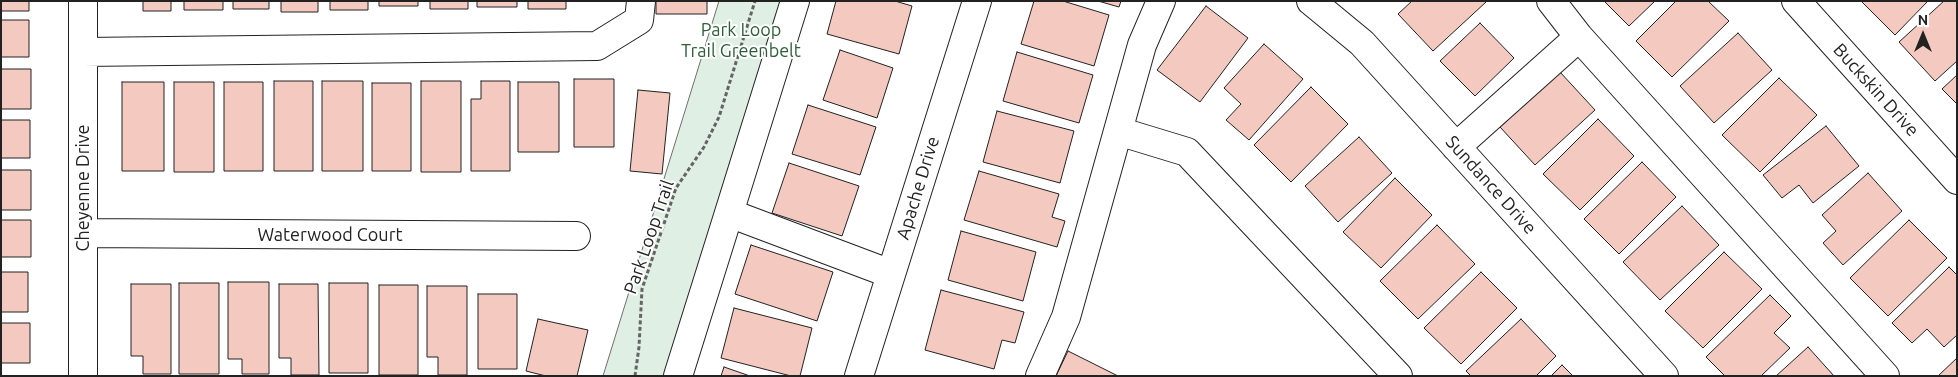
<!DOCTYPE html>
<style>
body{margin:0}
#map{position:relative;width:1958px;height:377px;overflow:hidden;background:#fff;font-family:Ubuntu,sans-serif}
canvas{display:block}
.frame{position:absolute;inset:0;border:2px solid #222;pointer-events:none}
.north{position:absolute;left:1898px;top:10px;width:50px;height:50px;-webkit-text-stroke:4px #fff;paint-order:stroke;rotate:0deg;font-size:14px;font-weight:700;line-height:20px;text-align:center;color:#222}
.north::after{content:'';display:block;margin:auto;width:18px;height:22px;background:#222;clip-path:polygon(50% 0,100% 100%,50% 72%,0 100%)}
</style>
<div id="map">
<canvas width="1958" height="377"></canvas>
<div class="frame"></div>
<div class="north">N</div>
</div>
<script>
const c = document.querySelector('canvas').getContext('2d');
c.lineJoin = 'round';
function paint(path, color) { c.fillStyle = color; c.fill(path, 'evenodd'); }
const toPath = rows => new Path2D(rows.map(r => 'M' + r).join(''));
function strokePath(path, color, width, dash) { c.strokeStyle = color; c.lineWidth = width; c.lineCap = dash ? 'butt' : 'round'; c.setLineDash(dash || []); c.stroke(path); }
function label(font, color, halo, rows, align = 'center') {
  c.font = font + ' Ubuntu,sans-serif'; c.lineWidth = 4; c.setLineDash([]); c.textBaseline = 'middle'; c.strokeStyle = halo; c.fillStyle = color; for (const [text, x, y, turn = 0] of rows) {
    c.save(); c.translate(x, y); c.rotate((+turn || 0) * Math.PI / 180); c.textAlign = isNaN(turn) ? turn : align; if (halo) c.strokeText(text, 0, 0); c.fillText(text, 0, 0); c.restore();
  }
}
const green = toPath([
 [719,1,788,1,671,376,603,376,719,1]
]);
paint(green, '#e0efe3');
strokePath(green, '#6f6f6f', 1);
const building = toPath([
 [1,1,29,1,29,11,1,11,1,1],
 [143,1,171,1,171,11,143,11,143,1],
 [184,1,223,1,223,10,184,10,184,1],
 [233,1,269,1,269,9,233,9,233,1],
 [281,1,318,1,318,12,281,12,281,1],
 [330,1,368,1,368,10,330,10,330,1],
 [379,1,418,1,418,6,379,6,379,1],
 [430,1,468,1,468,9,430,9,430,1],
 [477,1,517,1,517,7,477,7,477,1],
 [528,1,566,1,566,9,528,9,528,1],
 [656,1,707,1,707,14,656,14,656,1],
 [836,1,895,1,912,6,899,54,827,34,836,1],
 [1034,1,1063,1,1109,15,1094,66,1021,44,1034,1],
 [1098,1,1121,1,1119,7,1098,1],
 [1412,1,1485,1,1486,2,1433,51,1398,14,1412,1],
 [1604,1,1655,1,1629,26,1604,1],
 [1676,1,1708,1,1729,21,1672,77,1636,41,1676,1],
 [1861,1,1928,1,1895,35,1861,1],
 [1944,1,1957,1,1957,61,1935,81,1899,42,1944,1],
 [1206,6,1248,38,1200,102,1157,70,1206,6],
 [1,20,29,20,29,57,1,57,1,20],
 [1480,23,1514,58,1475,96,1440,61,1480,23],
 [1738,33,1772,70,1714,123,1680,86,1738,33],
 [1264,44,1303,79,1249,140,1226,120,1241,104,1224,88,1264,44],
 [840,50,893,68,877,118,823,100,840,50],
 [1017,52,1093,75,1079,123,1003,101,1017,52],
 [1,69,31,69,31,109,1,109,1,69],
 [1560,72,1595,110,1535,165,1500,127,1560,72],
 [1957,75,1957,104,1942,89,1957,75],
 [1779,78,1817,115,1760,172,1722,135,1779,78],
 [574,79,614,79,614,147,574,147,574,79],
 [274,81,313,81,313,171,274,171,274,81],
 [322,81,363,81,363,171,322,171,322,81],
 [421,81,461,81,461,172,421,172,421,81],
 [481,81,510,81,510,171,471,171,471,99,481,99,481,81],
 [122,82,164,82,164,171,122,171,122,82],
 [174,82,214,82,214,172,174,172,174,82],
 [224,82,263,82,263,171,224,171,224,82],
 [518,82,559,82,559,152,518,152,518,82],
 [372,83,411,83,411,171,372,171,372,83],
 [1311,87,1348,124,1291,182,1254,145,1311,87],
 [638,90,670,93,662,174,630,171,638,90],
 [808,105,876,127,860,175,792,154,808,105],
 [997,111,1074,131,1060,183,983,162,997,111],
 [1598,119,1634,156,1580,210,1543,174,1598,119],
 [1,120,30,120,30,158,1,158,1,120],
 [1826,126,1859,166,1813,203,1799,185,1782,198,1763,175,1826,126],
 [1359,137,1392,173,1338,222,1305,186,1359,137],
 [1642,162,1676,197,1619,254,1584,219,1642,162],
 [789,163,859,186,842,236,772,213,789,163],
 [1,170,31,170,31,210,1,210,1,170],
 [979,171,1059,194,1052,217,1065,221,1057,247,964,220,979,171],
 [1868,173,1902,211,1843,265,1823,243,1836,231,1822,215,1868,173],
 [1395,178,1432,215,1381,268,1343,232,1395,178],
 [1682,206,1719,245,1660,300,1623,262,1682,206],
 [1,220,31,220,31,257,1,257,1,220],
 [1909,220,1947,258,1888,316,1850,278,1909,220],
 [1437,225,1475,264,1418,319,1380,281,1437,225],
 [961,231,1036,252,1023,301,948,280,961,231],
 [751,245,833,272,817,321,735,294,751,245],
 [1724,252,1762,289,1703,348,1665,311,1724,252],
 [1949,267,1957,275,1957,335,1944,347,1927,329,1912,343,1892,323,1949,267],
 [1,272,28,272,28,312,1,312,1,272],
 [1481,272,1517,308,1461,364,1424,328,1481,272],
 [228,282,269,282,269,374,242,374,242,359,228,359,228,282],
 [179,283,219,283,219,374,179,374,179,283],
 [329,283,368,283,368,373,329,373,329,283],
 [131,284,171,284,171,374,143,374,143,356,131,356,131,284],
 [279,284,318,284,319,375,291,375,291,358,279,358,279,284],
 [379,285,418,285,418,375,379,375,379,285],
 [427,286,467,286,467,375,438,375,438,357,427,357,427,286],
 [941,290,1024,312,1015,343,1002,340,994,369,925,350,941,290],
 [478,294,517,294,517,369,478,369,478,294],
 [1770,295,1791,316,1774,333,1790,348,1761,376,1725,376,1706,357,1770,295],
 [734,308,812,328,800,376,791,376,721,358,734,308],
 [538,319,588,330,577,376,546,376,526,371,538,319],
 [1521,319,1556,356,1536,376,1471,376,1466,371,1521,319],
 [1,323,30,323,30,363,1,363,1,323],
 [1808,347,1834,376,1776,376,1808,347],
 [1068,351,1118,376,1056,376,1068,351],
 [1957,358,1957,376,1938,376,1957,358],
 [1562,365,1573,376,1551,376,1562,365],
 [724,367,750,376,721,376,724,367]
]);
paint(building, '#f3c9c0');
strokePath(building, '#222', 1);
const minor = toPath([
 [83,1,83,376],
 [1311,1,1362,43,1664,376],
 [1551,1,1579,37,1885,376],
 [1796,1,1957,180],
 [83,52,597,46,639,20,641,1],
 [1118,131,1187,152,1398,376],
 [1456,147,1579,37],
 [729,213,795,1],
 [83,233,576,236],
 [678,376,729,213,891,274],
 [859,376,977,1],
 [1040,376,1066,317,1142,45,1161,1]
]);
strokePath(minor, '#222', 30);
strokePath(toPath([
 [635,376,639,347,642,289,676,188,704,147,719,117,755,1]
]), '#646464', 3, [4, 2.5]);
strokePath(minor, '#fff', 28);
label('18px', '#2f5e38', '#fff', [
 ["Park Loop",741,30],
 ["Trail Greenbelt",741,51]
]);
label('18px', '#222', '#fff', [
 ["Buckskin Drive",1876,90,48],
 ["Sundance Drive",1491,185,48],
 ["Cheyenne Drive",83,188,-90],
 ["Apache Drive",918,188,-73],
 ["Waterwood Court",330,235],
 ["Park Loop Trail",649,237,-71]
]);
</script>
